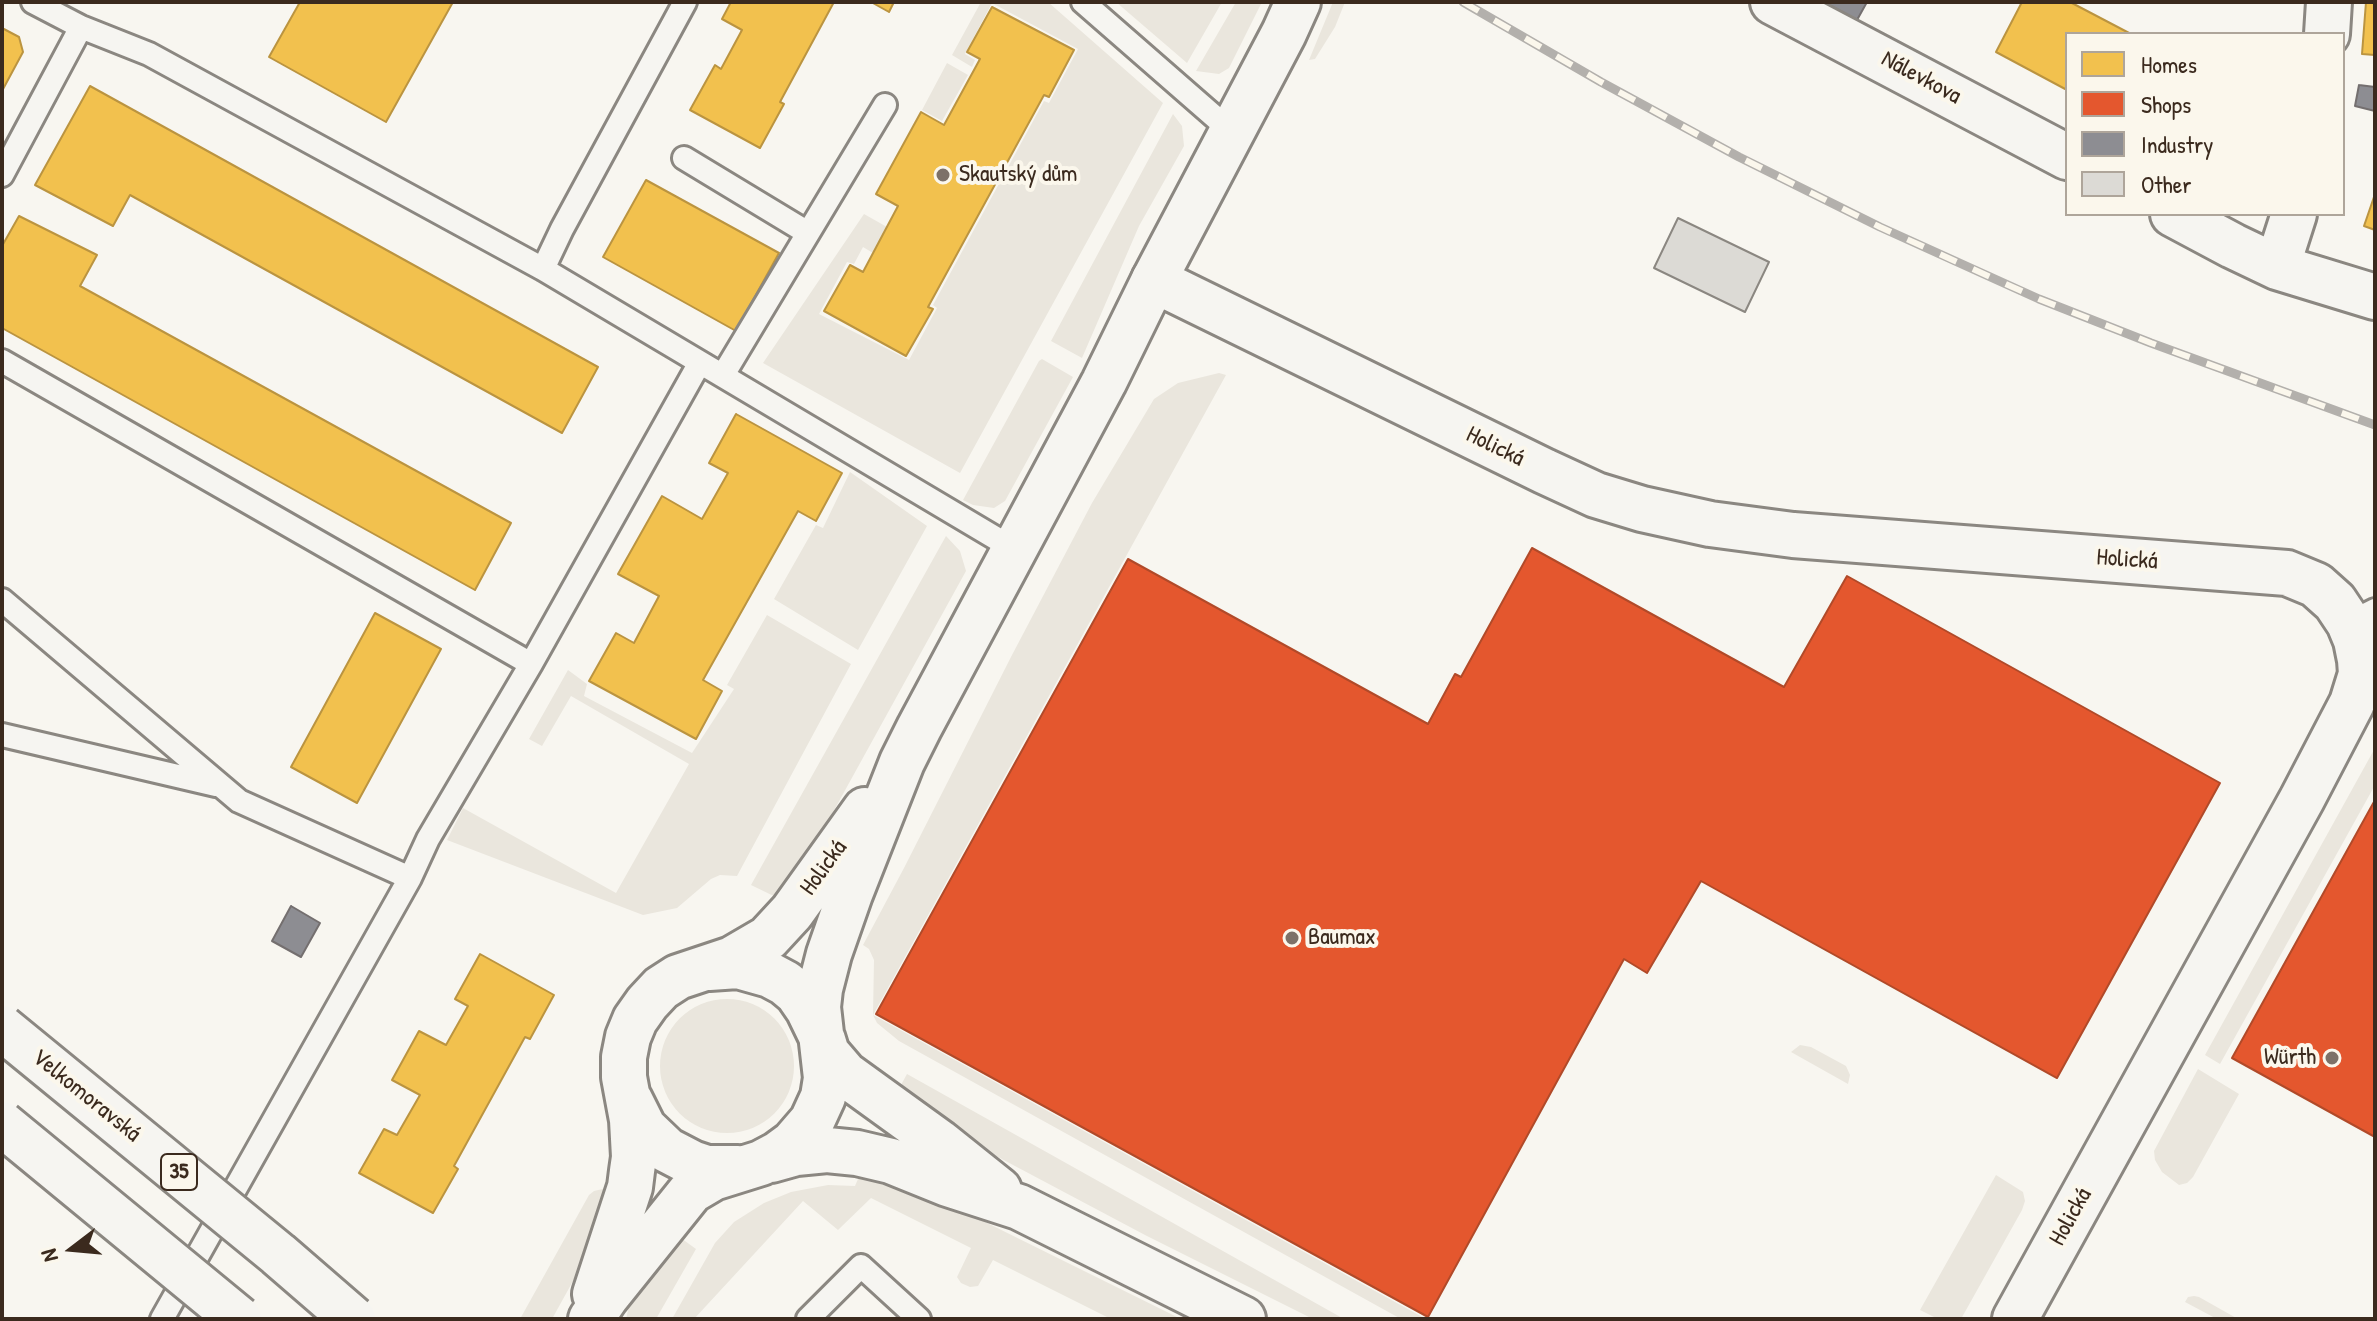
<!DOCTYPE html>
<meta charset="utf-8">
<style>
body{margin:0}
#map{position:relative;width:2377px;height:1321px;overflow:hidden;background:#f8f6f0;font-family:"Patrick Hand",sans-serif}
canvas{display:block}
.frame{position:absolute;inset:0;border:4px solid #3b2a1e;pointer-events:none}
.legend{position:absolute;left:2065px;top:32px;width:280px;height:184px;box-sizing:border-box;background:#fbf7ec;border:2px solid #aea59a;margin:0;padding:10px 14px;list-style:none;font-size:24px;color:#3b2a1e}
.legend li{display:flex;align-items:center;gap:16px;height:40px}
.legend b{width:40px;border:2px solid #aea59a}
.north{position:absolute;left:32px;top:1209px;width:80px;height:80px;-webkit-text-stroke:6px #fbf7ec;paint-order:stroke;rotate:254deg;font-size:22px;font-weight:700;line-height:32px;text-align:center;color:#3b2a1e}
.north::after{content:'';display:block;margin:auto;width:28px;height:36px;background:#3b2a1e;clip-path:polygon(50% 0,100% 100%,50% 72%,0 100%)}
</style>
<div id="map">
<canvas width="2377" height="1321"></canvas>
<div class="frame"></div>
<ul class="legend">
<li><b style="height:22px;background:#f2c14e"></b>Homes</li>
<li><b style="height:22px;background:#e4572e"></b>Shops</li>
<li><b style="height:22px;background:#8d8d92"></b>Industry</li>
<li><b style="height:22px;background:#dcdad5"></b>Other</li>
</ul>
<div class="north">N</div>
</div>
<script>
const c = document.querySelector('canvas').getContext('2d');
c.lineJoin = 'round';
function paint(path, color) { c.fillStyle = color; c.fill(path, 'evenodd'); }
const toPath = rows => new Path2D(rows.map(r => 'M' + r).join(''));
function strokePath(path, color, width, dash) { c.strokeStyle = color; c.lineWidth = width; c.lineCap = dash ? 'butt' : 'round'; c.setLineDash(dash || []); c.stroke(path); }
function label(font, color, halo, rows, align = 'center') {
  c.font = font + ' "Patrick Hand",sans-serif'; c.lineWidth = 8; c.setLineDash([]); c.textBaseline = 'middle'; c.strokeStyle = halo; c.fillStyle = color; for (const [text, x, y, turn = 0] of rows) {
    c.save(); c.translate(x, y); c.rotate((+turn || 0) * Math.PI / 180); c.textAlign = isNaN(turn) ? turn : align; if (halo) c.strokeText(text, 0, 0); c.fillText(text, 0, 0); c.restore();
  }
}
paint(toPath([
 [981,2,1048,2,1163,103,960,473,763,363,864,214,887,227,873,253,863,247,854,264,847,262,819,314,909,360,937,308,933,305,1044,101,1049,103,1078,49,992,3,965,54,975,60,972,67,952,55],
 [1116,2,1222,2,1187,63],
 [1236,2,1262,2,1229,68,1219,74,1196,71],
 [1333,2,1345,2,1335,27,1315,59,1309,60],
 [947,63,968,75,942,121,922,110],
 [1173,114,1182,126,1184,146,1139,226,1082,358,1051,341],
 [1042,359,1073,377,1005,501,994,508,973,505,963,500,1039,361],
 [1219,373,1226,375,873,1015,1426,1319,1401,1319,899,1041,877,1023,873,1015,874,960,869,949,863,945,904,868,1012,655,1092,503,1154,399,1178,383],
 [850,472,927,526,858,650,774,599,816,525,823,528],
 [946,536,960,551,966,571,784,901,751,885],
 [767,615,851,664,737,876,720,875,711,879,677,908,643,915,447,840,463,808,616,893,689,764,571,696,542,746,529,739,568,670,587,684,584,696,692,753,734,689,727,685],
 [2375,748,2375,785,2220,1064,2205,1055],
 '660 1066a67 67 0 1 1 134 0a67 67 0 1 1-134 0Z',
 [1800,1045,1811,1047,1846,1066,1850,1075,1848,1084,1791,1052],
 [2198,1069,2239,1094,2193,1177,2187,1183,2179,1185,2162,1172,2155,1160,2154,1151],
 [907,1074,1141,1205,1344,1319,1313,1319,1145,1235,949,1131,896,1094],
 [861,1172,963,1211,1181,1319,1111,1319,993,1260,978,1286,970,1287,961,1283,957,1277,971,1248,871,1198,838,1230,803,1201,694,1319,672,1319,715,1243,734,1222,764,1203,791,1192,828,1185,855,1186],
 [1996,1175,2023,1192,2025,1201,2022,1210,1961,1319,1938,1319,1920,1310],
 [607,1188,599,1234,552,1319,520,1319,589,1195,594,1191],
 [674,1233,696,1249,656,1319,626,1319,630,1302],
 [2194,1296,2199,1297,2238,1319,2217,1319,2185,1302,2188,1297]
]), '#eae6dd');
const homes = toPath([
 [300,2,453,2,386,122,269,57,300,2],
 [731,2,834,2,780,102,784,104,760,148,690,110,715,65,721,69,742,30,722,19,731,2],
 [871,2,894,2,889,12,871,2],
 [2022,2,2070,2,2131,34,2067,34,2067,90,1996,52,2022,2],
 [2366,2,2375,2,2375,55,2362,54,2366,2],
 [992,7,1074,50,1049,97,1044,95,928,307,933,309,906,356,824,311,850,265,863,272,898,206,876,194,921,112,944,125,980,59,967,52,992,7],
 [2,28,19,37,23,52,2,91,2,28],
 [90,86,598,367,562,433,130,195,113,226,35,185,90,86],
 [646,180,779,253,736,331,603,257,646,180],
 [2375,194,2375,230,2364,226,2375,194],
 [19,216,97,255,80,286,511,523,475,590,2,328,2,246,19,216],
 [736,414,842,473,816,521,798,511,703,680,722,691,696,739,589,681,616,633,634,643,659,596,618,574,662,496,702,519,728,473,709,463,736,414],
 [375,613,441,649,357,803,291,767,375,613],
 [480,954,554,995,530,1039,525,1037,454,1166,458,1169,433,1213,359,1173,384,1129,397,1135,420,1095,392,1080,419,1031,446,1045,468,1006,455,999,480,954]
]);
paint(homes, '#f2c14e');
strokePath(homes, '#bb9440', 2);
const shops = toPath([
 [1532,548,1784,687,1847,576,2220,783,2057,1078,1701,881,1647,973,1624,959,1428,1317,876,1014,1128,559,1428,724,1455,674,1461,677,1532,548],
 [2375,800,2375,1137,2232,1058,2375,800]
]);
paint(shops, '#e4572e');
strokePath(shops, '#b14a29', 2);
const industry = toPath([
 [1823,2,1867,2,1857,20,1823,2],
 [2359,85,2375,87,2375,111,2355,106,2359,85],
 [291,906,320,923,301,957,272,941,291,906]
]);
paint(industry, '#8d8d92');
strokePath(industry, '#746f6f', 2);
const building = toPath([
 [1678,218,1769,262,1745,312,1654,268,1678,218]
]);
paint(building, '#dcdad5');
strokePath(building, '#8b8781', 2);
const service = toPath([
 [33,2,81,27,149,54,543,269,1014,549],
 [1083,2,1232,132],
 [684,158,808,233],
 [2,175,81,27],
 [543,269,562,229,685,2],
 [2,361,531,664],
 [723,375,885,105],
 [2,600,239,801,410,878],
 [2349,623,2375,610],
 [2,735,216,785],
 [162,1319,410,878,428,839,531,664,699,364],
 [808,1319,861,1266,919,1319]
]);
const minor = toPath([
 [1773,2,2067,157],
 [2327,34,2329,2],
 [2173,214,2233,246,2277,267,2375,297],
 [2277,267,2294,214],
 [1154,280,1544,471,1596,495,1642,509,1710,524,1793,535,2287,573,2316,585,2335,602,2349,623,2356,640,2360,660,2361,674,2352,703,2302,799,2015,1319]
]);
const tertiary = toPath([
 [709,968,738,966,770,975,785,983,797,993,808,1009,823,1040,827,1053,845,1074,939,1142,999,1190],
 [630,1100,644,1128,667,1150,692,1163,707,1168,738,1168],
 [771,1160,796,1153,827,1150,857,1153,891,1161,948,1184,1019,1207,1243,1319],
 [595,1294,630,1187,632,1171,634,1157,632,1120,624,1077,624,1057,628,1037,635,1020,647,1003,661,988,678,977,732,959,768,938,792,912,865,810],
 [591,1319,606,1297,691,1191,713,1178,761,1163,778,1154,793,1143,812,1121,823,1097,826,1078,818,1007,820,989,829,954,850,894,902,762,919,728,1104,382,1154,280,1284,33,1298,2]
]);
strokePath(service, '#8b8781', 28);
strokePath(minor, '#8b8781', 50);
strokePath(tertiary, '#8b8781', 50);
strokePath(service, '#f6f5f1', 22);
strokePath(minor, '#f6f5f1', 44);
strokePath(tertiary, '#f6f5f1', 44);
const rail = toPath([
 [1463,2,1601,82,1739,157,1880,227,2039,299,2151,343,2375,425]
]);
strokePath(rail, '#b3b0ac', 9);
strokePath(rail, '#fbf7ec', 6, [18]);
const primaryBridge = toPath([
 [2,1028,278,1254,353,1319],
 [2,1124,239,1319]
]);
strokePath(primaryBridge, '#8b8781', 50, []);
strokePath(primaryBridge, '#f6f5f1', 44);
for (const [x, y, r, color] of [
 [943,175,8,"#7d7168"],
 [1292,938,8,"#7d7168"],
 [2332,1058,8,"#7d7168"]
]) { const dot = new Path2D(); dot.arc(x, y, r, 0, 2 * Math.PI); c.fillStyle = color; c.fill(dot); strokePath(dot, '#fbf7ec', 3); }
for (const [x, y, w] of [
 [179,1172,36]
]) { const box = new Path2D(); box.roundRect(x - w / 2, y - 18, w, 36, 6); c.fillStyle = '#fbf7ec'; c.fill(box); strokePath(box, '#3b2a1e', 2); }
label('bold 22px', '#3b2a1e', null, [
 ["35",179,1172]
]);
label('24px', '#3b2a1e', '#fbf7ec', [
 ["Nálevkova",1921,78,28],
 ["Holická",1495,447,26],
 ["Holická",2127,560,4],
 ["Holická",824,868,-54],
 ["Velkomoravská",86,1096,39],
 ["Holická",2071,1217,-61]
]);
label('24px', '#3b2a1e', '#fbf7ec', [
 ["Skautský dům",959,175],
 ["Baumax",1308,938],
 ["Würth",2316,1058,"right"]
], 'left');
</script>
